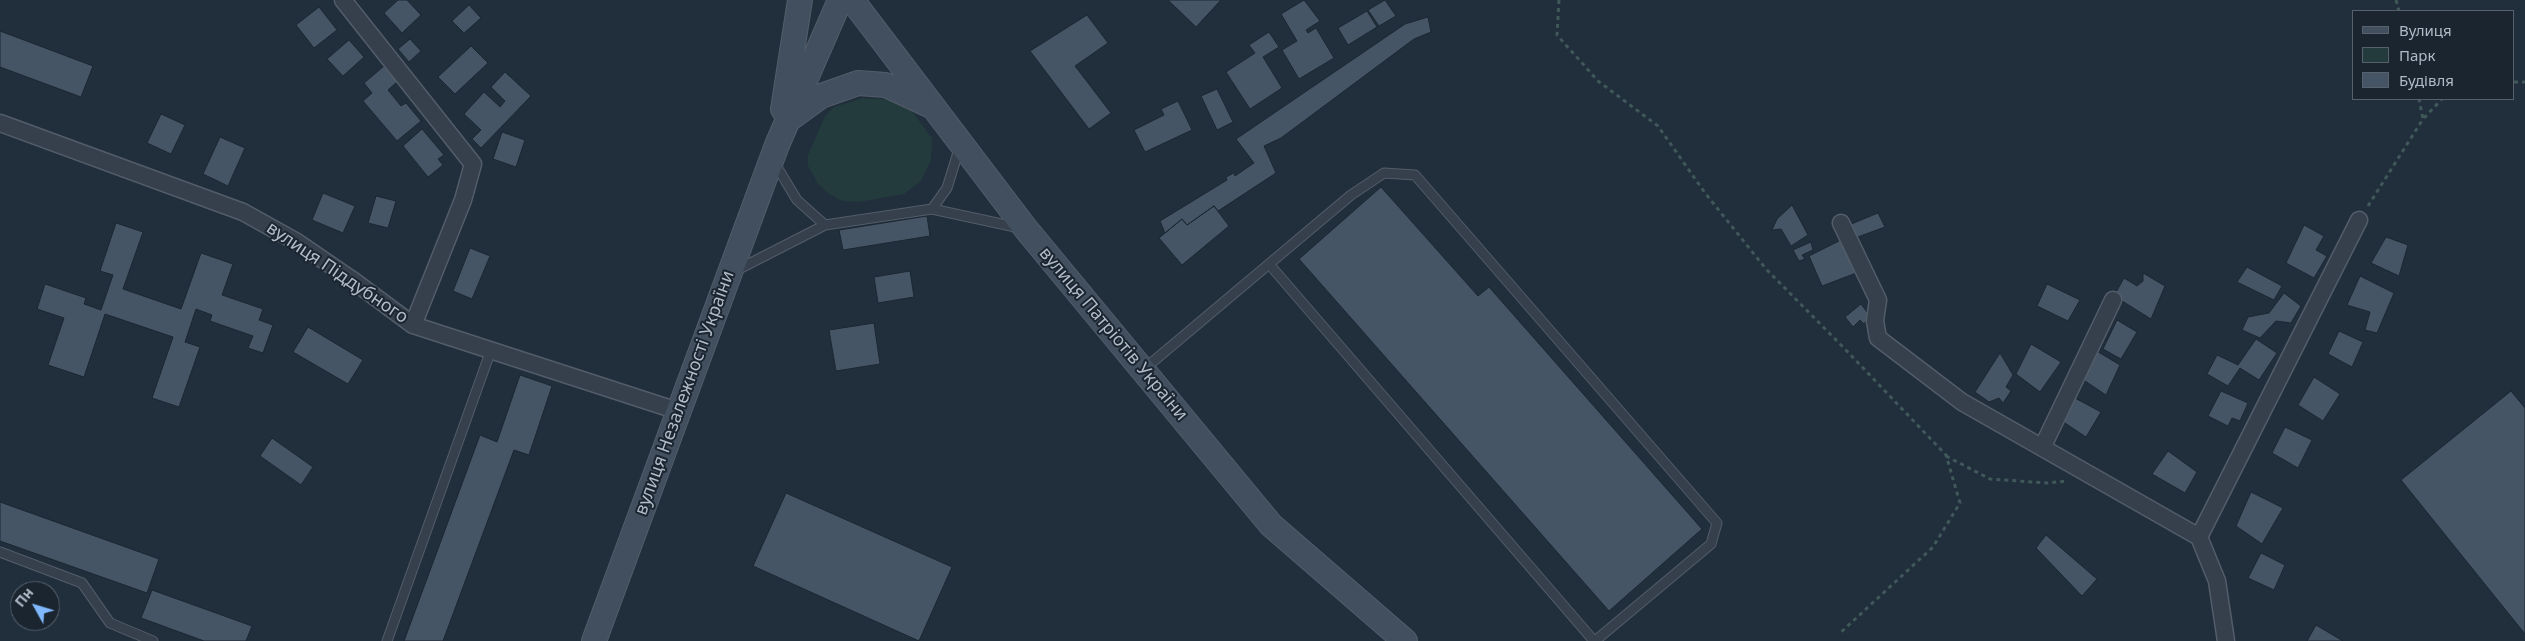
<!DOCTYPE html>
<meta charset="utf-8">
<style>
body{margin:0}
#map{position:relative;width:2525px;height:641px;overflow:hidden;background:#212e3c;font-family:"Noto Sans",sans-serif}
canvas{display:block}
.legend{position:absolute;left:2352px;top:10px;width:162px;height:90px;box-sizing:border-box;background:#1a2530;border:1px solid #56616d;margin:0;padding:6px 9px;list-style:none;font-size:15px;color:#b0bac8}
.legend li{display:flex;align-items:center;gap:10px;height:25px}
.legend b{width:25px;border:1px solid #56616d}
.north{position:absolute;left:10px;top:581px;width:50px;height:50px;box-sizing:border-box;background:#1a2530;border:1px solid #56616d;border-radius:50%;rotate:309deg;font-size:14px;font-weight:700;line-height:20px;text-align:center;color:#b0bac8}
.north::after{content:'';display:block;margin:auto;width:18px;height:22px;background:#7fb8fd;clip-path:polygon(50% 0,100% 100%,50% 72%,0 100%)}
</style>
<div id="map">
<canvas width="2525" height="641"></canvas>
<ul class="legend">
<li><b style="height:6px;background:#424f5f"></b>Вулиця</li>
<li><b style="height:14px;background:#233b3d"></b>Парк</li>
<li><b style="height:14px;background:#465565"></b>Будівля</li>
</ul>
<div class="north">Пн</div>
</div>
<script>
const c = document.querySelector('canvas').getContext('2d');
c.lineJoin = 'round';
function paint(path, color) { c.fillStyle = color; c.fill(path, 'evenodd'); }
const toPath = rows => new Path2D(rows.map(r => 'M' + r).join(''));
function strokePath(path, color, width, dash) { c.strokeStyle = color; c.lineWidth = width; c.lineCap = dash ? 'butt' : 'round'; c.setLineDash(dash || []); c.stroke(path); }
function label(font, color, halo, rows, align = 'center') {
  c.font = font + ' "Noto Sans",sans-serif'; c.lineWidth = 4; c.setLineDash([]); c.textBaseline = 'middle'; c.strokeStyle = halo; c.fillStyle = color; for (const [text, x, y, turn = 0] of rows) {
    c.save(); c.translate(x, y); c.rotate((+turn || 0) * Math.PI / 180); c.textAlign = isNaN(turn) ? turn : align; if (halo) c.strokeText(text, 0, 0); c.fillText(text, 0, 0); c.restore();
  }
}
paint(toPath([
 [863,98,884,99,904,102,908,106,932,138,931,160,921,181,904,194,859,202,842,201,829,194,818,184,808,166,808,155,825,116,834,107]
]), '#233b3d');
const building = toPath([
 [398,0,407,0,421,15,402,33,384,13,398,0],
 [1168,0,1221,0,1196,27,1168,0],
 [1304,0,1320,21,1306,30,1308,33,1316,28,1334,58,1299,79,1282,50,1297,41,1281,14,1304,0],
 [1385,0,1396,16,1379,26,1368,10,1385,0],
 [469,5,481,18,464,33,452,21,469,5],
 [319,7,337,30,314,48,296,25,319,7],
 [1367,11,1377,27,1348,45,1338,28,1367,11],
 [1087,15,1108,43,1075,66,1111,113,1089,129,1030,51,1087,15],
 [1428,17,1431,32,1414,39,1281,138,1264,146,1276,173,1218,211,1214,206,1187,225,1182,219,1165,233,1160,221,1227,180,1226,177,1234,173,1235,176,1254,163,1236,139,1405,24,1428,17],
 [0,31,93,66,81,97,0,67,0,31],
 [1269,32,1279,47,1263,57,1282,88,1250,109,1226,72,1255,53,1249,45,1269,32],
 [410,39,421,51,409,62,398,49,410,39],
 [349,40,364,57,343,76,327,59,349,40],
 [471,46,488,63,455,94,438,77,471,46],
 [384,66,397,82,388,90,401,106,406,103,421,121,397,141,363,101,372,93,364,83,384,66],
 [505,72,531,96,481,148,472,139,481,130,464,114,484,92,500,107,505,101,491,87,505,72],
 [1217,89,1233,122,1217,130,1201,96,1217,89],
 [1178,101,1192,130,1145,152,1134,130,1164,115,1161,109,1178,101],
 [161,114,185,125,171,154,147,143,161,114],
 [422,129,444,155,438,159,443,165,428,177,403,146,422,129],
 [502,132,525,140,516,167,493,159,502,132],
 [220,137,245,148,228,186,203,174,220,137],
 [1381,187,1478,296,1489,287,1702,529,1609,611,1299,259,1381,187],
 [323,193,355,206,343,233,312,220,323,193],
 [376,196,396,201,388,228,368,223,376,196],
 [1792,205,1808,235,1791,246,1781,229,1772,230,1777,219,1792,205],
 [1214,206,1229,226,1182,265,1159,238,1182,219,1187,225,1214,206],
 [1878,213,1885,227,1855,238,1849,225,1878,213],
 [927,216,930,236,843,250,839,230,927,216],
 [116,223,143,232,123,289,181,309,201,253,233,264,222,295,263,309,259,320,273,325,263,353,248,348,253,336,210,321,212,315,196,309,185,342,200,347,179,407,152,398,173,337,105,314,84,377,48,365,64,318,37,309,45,284,86,298,84,304,101,310,113,275,100,271,116,223],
 [2304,225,2324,236,2316,250,2327,256,2314,278,2286,263,2304,225],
 [2386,237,2408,245,2399,276,2371,263,2386,237],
 [1843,239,1859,272,1822,286,1809,256,1843,239],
 [1811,242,1813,250,1802,255,1805,259,1799,261,1793,250,1811,242],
 [470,248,490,256,472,299,453,291,470,248],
 [2247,267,2282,286,2274,300,2237,282,2247,267],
 [910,271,914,297,878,303,874,277,910,271],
 [2143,273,2165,286,2151,319,2114,296,2124,278,2137,286,2143,281,2143,273],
 [2360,276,2394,293,2377,333,2365,330,2370,312,2347,305,2360,276],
 [2047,284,2080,300,2068,321,2037,306,2047,284],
 [2284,293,2301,306,2291,323,2276,321,2260,338,2242,330,2248,317,2269,313,2284,293],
 [1861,304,1870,316,1864,324,1860,320,1853,327,1845,317,1861,304],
 [2117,320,2137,332,2121,359,2103,349,2117,320],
 [874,323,880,364,836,371,829,330,874,323],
 [308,327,363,360,348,384,293,352,308,327],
 [2339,331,2363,342,2352,367,2328,354,2339,331],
 [2256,339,2277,353,2259,380,2240,368,2228,386,2207,374,2217,355,2238,365,2256,339],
 [2031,344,2061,362,2040,392,2016,374,2031,344],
 [2095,350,2120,365,2106,395,2082,379,2095,350],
 [2000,353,2013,375,2006,387,2011,391,2003,403,1999,398,1989,402,1975,392,2000,353],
 [520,375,552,386,529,455,514,450,443,641,404,641,480,435,497,442,520,375],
 [2314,377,2340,394,2323,421,2298,405,2314,377],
 [2221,391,2248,403,2240,421,2232,418,2228,426,2208,416,2221,391],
 [2511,391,2525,408,2525,634,2401,480,2511,391],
 [2075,398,2101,412,2086,437,2062,421,2075,398],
 [2285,427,2312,440,2298,468,2272,453,2285,427],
 [272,438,313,467,301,485,260,456,272,438],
 [2168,451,2197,472,2185,493,2152,474,2168,451],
 [2251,492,2283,508,2262,544,2236,526,2251,492],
 [786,493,952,567,919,641,753,566,786,493],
 [0,502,159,559,147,593,0,541,0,502],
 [2046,535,2097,579,2082,596,2036,548,2046,535],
 [2261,553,2285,565,2274,590,2248,578,2261,553],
 [152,590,252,626,246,641,204,641,141,618,152,590],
 [2316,625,2343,641,2307,641,2316,625]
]);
paint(building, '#465565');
strokePath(building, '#1c2732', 1);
const service = toPath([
 [774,162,797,200,825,225],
 [932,209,947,188,960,146],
 [1269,264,1594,641],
 [735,271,825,225,932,209,1020,228],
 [1143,370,1351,195,1384,173,1415,175,1717,523,1711,544,1595,641],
 [0,552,82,583,110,623,153,641],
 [387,641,491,350]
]);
const minor = toPath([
 [343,0,473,164,463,200,413,325],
 [0,123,243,212,297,242,351,279,413,325,678,411],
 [1841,223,1878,300,1875,321,1878,338,1962,402,2199,537,2217,581,2226,641],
 [2043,446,2113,300],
 [2199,537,2359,220]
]);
const secondary = toPath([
 [852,0,1026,229,1271,525,1405,641],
 [783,109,800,0],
 [788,120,821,96,858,83,886,85,931,106],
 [594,641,777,145,840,0]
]);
strokePath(service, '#535d69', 11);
strokePath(minor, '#535d69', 19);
strokePath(secondary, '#535d69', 26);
strokePath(toPath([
 [1559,0,1557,35,1598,81,1658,126,1705,193,1766,269,1844,348,1946,455,1960,503,1933,547,1839,634],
 [2396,0,2399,11],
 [2514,82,2525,82],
 [2424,118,2442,99],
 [2368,206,2423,119,2419,99],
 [1946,456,1990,479,2047,483,2067,481]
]), '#40585a', 3, [4, 4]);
strokePath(service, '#35404c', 9);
strokePath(minor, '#35404c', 16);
strokePath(secondary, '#424f5f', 24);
label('18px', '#b0bac8', '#1a2530', [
 ["вулиця Піддубного",337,273,34],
 ["вулиця Патріотів України",1113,334,50],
 ["вулиця Незалежності України",685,393,-70]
]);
</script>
